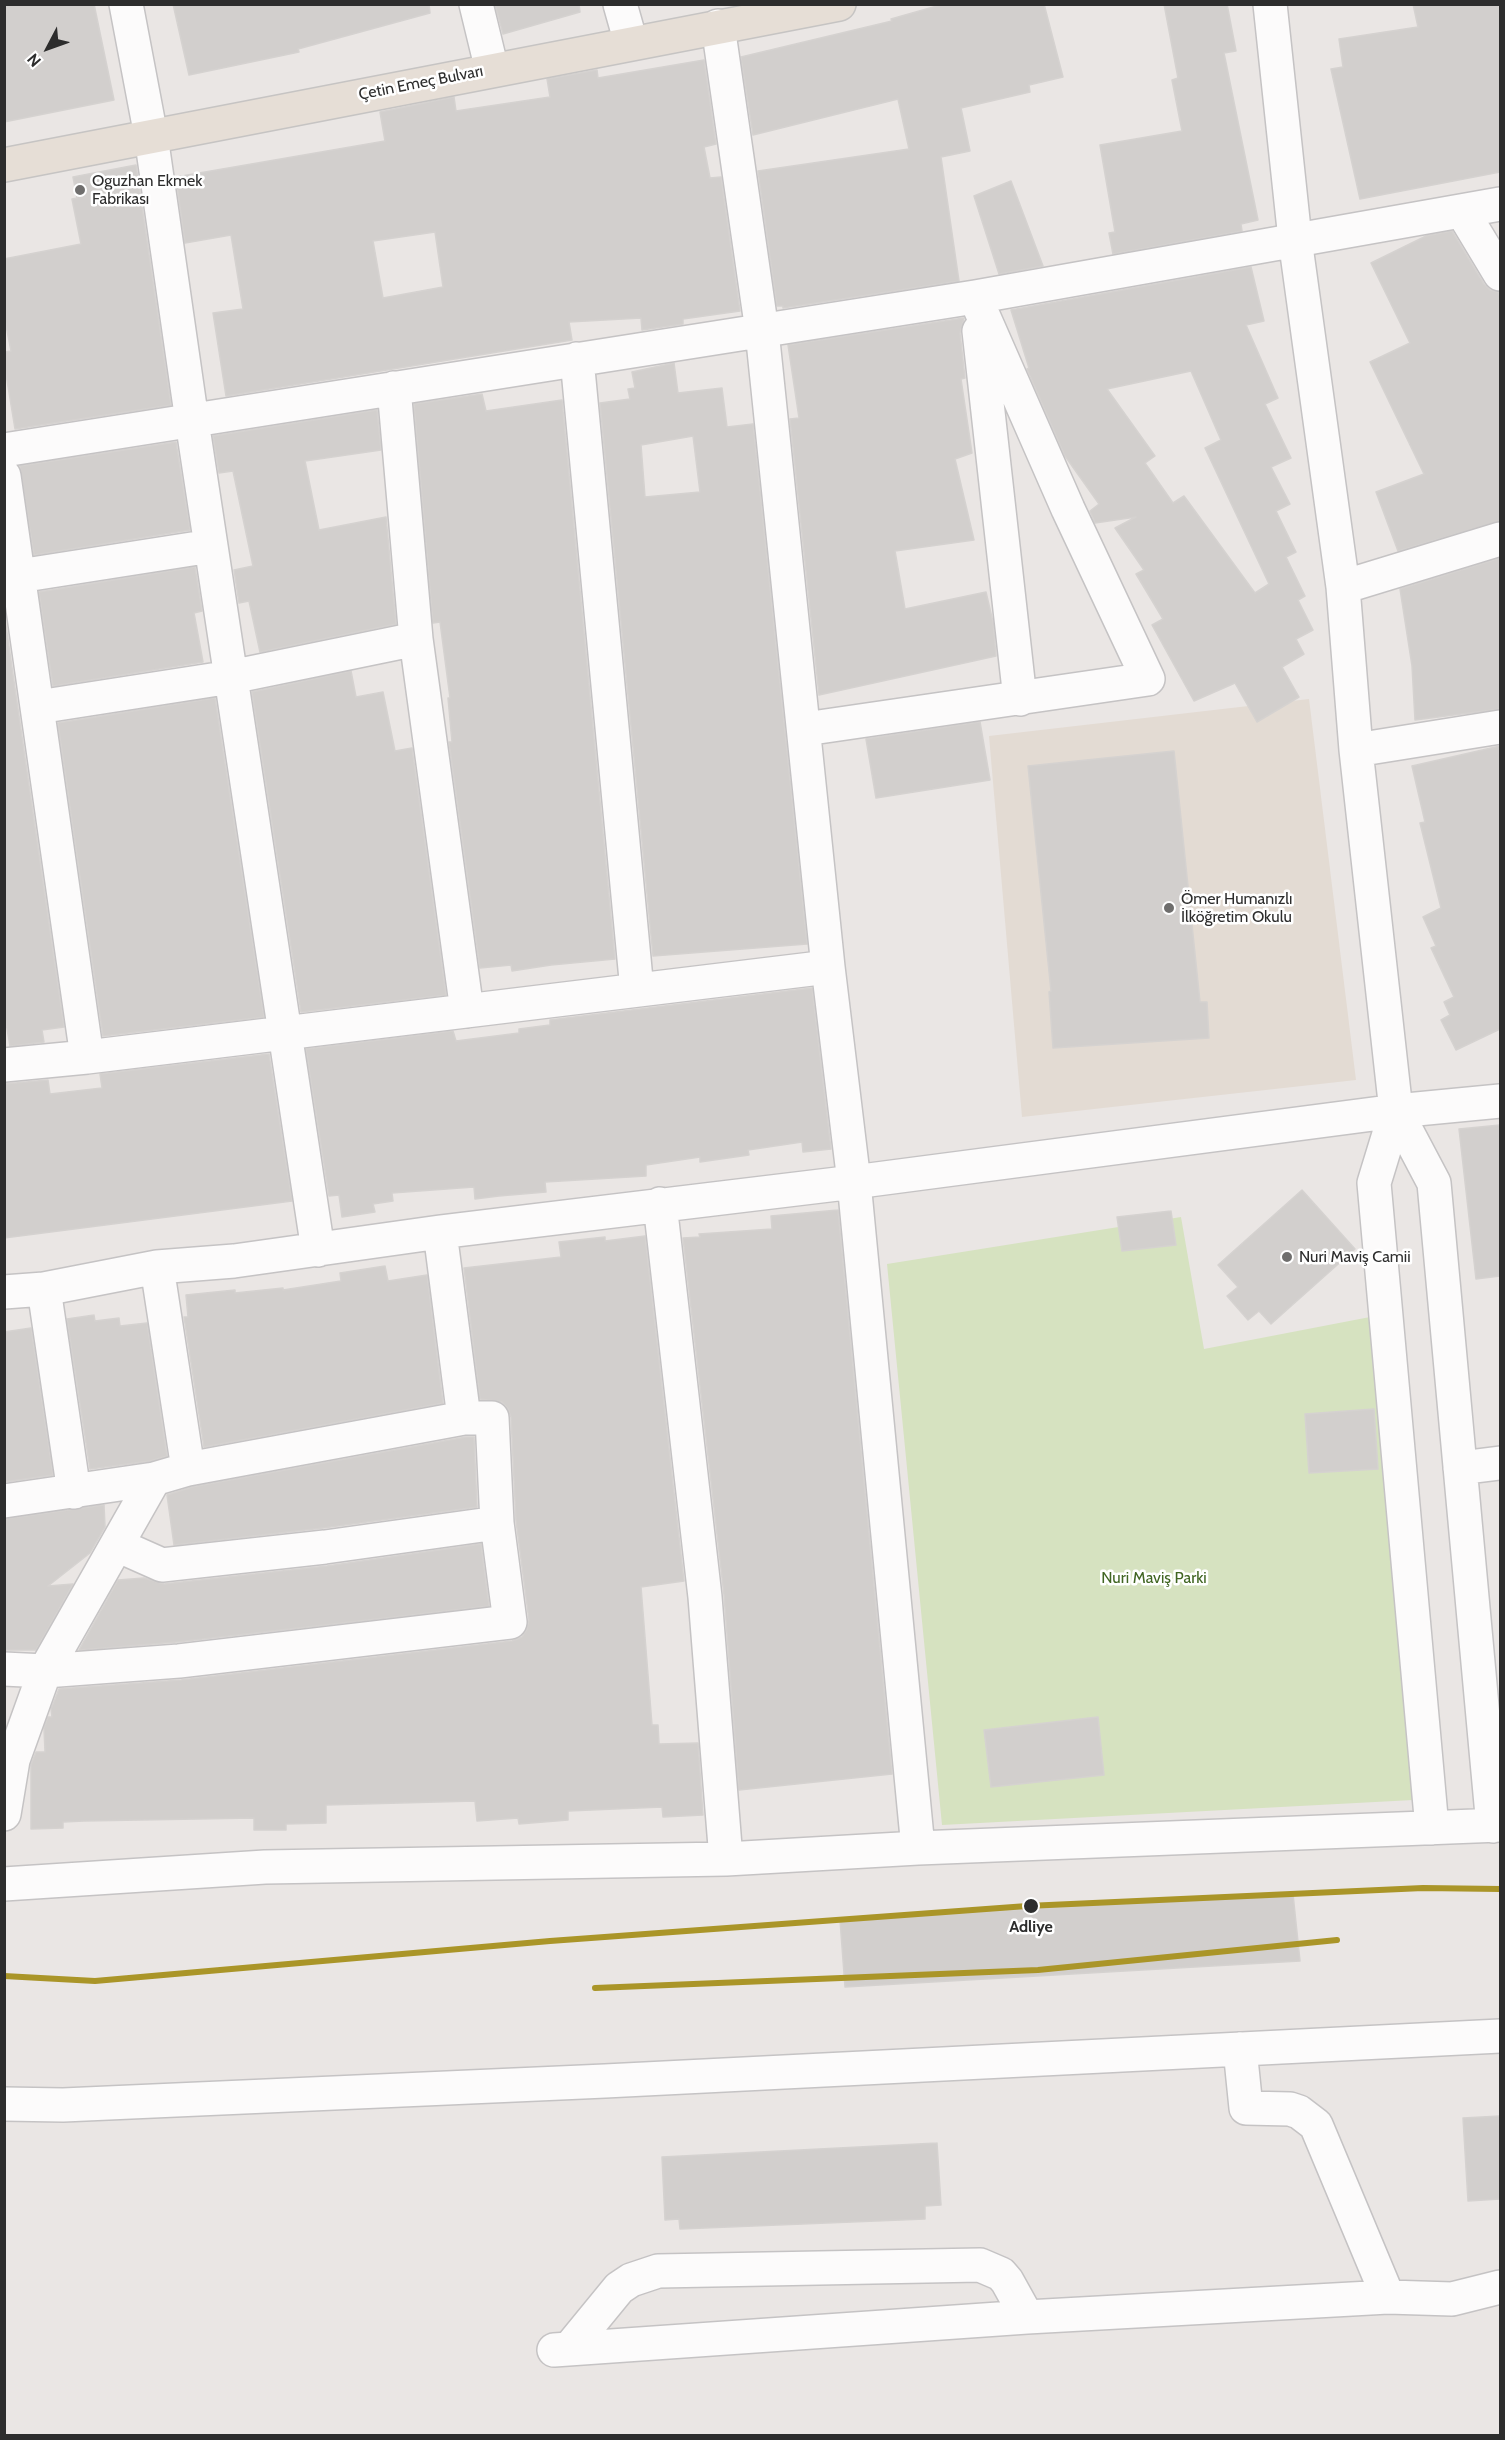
<!DOCTYPE html>
<meta charset="utf-8">
<style>
body{margin:0}
#map{position:relative;width:1505px;height:2440px;overflow:hidden;background:#eae6e4;font-family:Cabin,sans-serif}
canvas{display:block}
.frame{position:absolute;inset:0;border:6px solid #2d2d2d;pointer-events:none}
.north{position:absolute;left:18px;top:18px;width:60px;height:60px;-webkit-text-stroke:4px #fff;paint-order:stroke;rotate:229deg;font-size:16px;font-weight:700;line-height:24px;text-align:center;color:#2d2d2d}
.north::after{content:'';display:block;margin:auto;width:21px;height:27px;background:#2d2d2d;clip-path:polygon(50% 0,100% 100%,50% 72%,0 100%)}
</style>
<div id="map">
<canvas width="1505" height="2440"></canvas>
<div class="frame"></div>
<div class="north">N</div>
</div>
<script>
const c = document.querySelector('canvas').getContext('2d');
c.lineJoin = 'round';
function paint(path, color) { c.fillStyle = color; c.fill(path, 'evenodd'); }
const toPath = rows => new Path2D(rows.map(r => 'M' + r).join(''));
function strokePath(path, color, width, dash) { c.strokeStyle = color; c.lineWidth = width; c.lineCap = dash ? 'butt' : 'round'; c.setLineDash(dash || []); c.stroke(path); }
function label(font, color, halo, rows, align = 'center') {
  c.font = font + ' Cabin,sans-serif'; c.lineWidth = 5; c.setLineDash([]); c.textBaseline = 'middle'; c.strokeStyle = halo; c.fillStyle = color; for (const [text, x, y, turn = 0] of rows) {
    c.save(); c.translate(x, y); c.rotate((+turn || 0) * Math.PI / 180); c.textAlign = isNaN(turn) ? turn : align; if (halo) c.strokeText(text, 0, 0); c.fillText(text, 0, 0); c.restore();
  }
}
paint(toPath([
 [1309,699,1356,1080,1022,1117,989,736]
]), '#e3dbd3');
paint(toPath([
 [1181,1217,1204,1349,1370,1317,1413,1800,942,1825,887,1264]
]), '#d6e2c0');
const building = toPath([
 [4,4,94,4,114,100,4,122,4,4],
 [173,4,429,4,430,13,298,49,299,52,189,75,173,4],
 [495,4,579,4,580,12,503,34,495,4],
 [944,4,1044,4,1063,77,1029,85,1030,92,961,108,970,151,941,157,959,281,783,308,783,306,777,306,758,171,909,149,898,99,753,135,741,57,892,21,891,19,944,4],
 [1164,4,1227,4,1236,51,1224,53,1258,220,1241,224,1242,231,1113,254,1109,233,1115,232,1100,145,1182,131,1172,80,1178,78,1164,4],
 [1413,4,1500,4,1500,172,1360,199,1331,69,1343,67,1339,39,1418,27,1413,4],
 [704,60,716,144,704,147,710,178,721,177,740,311,683,319,683,324,642,330,641,318,569,322,572,340,226,396,213,313,243,309,231,235,185,243,176,177,385,141,380,112,454,97,456,111,550,97,547,79,597,70,598,78,704,60],
 [435,232,443,287,383,298,373,241,435,232],
 [136,165,171,405,15,429,4,362,4,352,11,351,4,315,4,259,81,244,72,199,77,198,73,177,136,165],
 [1011,181,1043,266,999,274,974,196,1011,181],
 [1452,231,1484,284,1490,290,1498,292,1500,297,1500,521,1398,551,1376,492,1424,474,1370,362,1410,343,1371,263,1426,236,1452,231],
 [1251,267,1264,321,1246,325,1278,398,1265,404,1291,458,1271,467,1290,504,1276,511,1296,552,1286,557,1305,596,1298,600,1313,630,1296,639,1304,654,1282,667,1299,697,1257,722,1235,683,1194,701,1152,625,1163,619,1136,574,1144,570,1115,528,1136,517,1095,523,1090,511,1099,504,1065,456,1027,369,1029,368,1011,310,1251,267],
 [1191,371,1221,440,1205,448,1269,584,1255,593,1184,496,1173,503,1145,463,1155,456,1107,389,1191,371],
 [964,318,960,333,965,378,961,379,972,453,955,459,974,540,895,551,905,609,986,592,993,622,996,656,819,695,790,419,799,418,788,345,964,318],
 [674,363,678,393,722,388,727,427,753,424,807,944,653,956,600,403,630,399,628,389,635,388,632,372,674,363],
 [693,436,700,492,645,497,641,445,693,436],
 [482,394,486,411,562,400,615,959,551,965,512,971,511,965,480,968,449,742,452,742,448,698,450,698,440,622,433,623,414,404,482,394],
 [377,410,381,450,305,461,319,530,386,517,396,624,260,652,249,601,239,603,234,570,253,566,233,471,219,473,213,436,377,410],
 [176,442,190,530,34,555,20,466,176,442],
 [1500,558,1500,709,1415,720,1412,666,1400,589,1500,558],
 [195,567,202,611,194,613,203,662,53,686,39,592,195,567],
 [4,612,64,1027,42,1030,44,1042,10,1046,4,1011,4,612],
 [351,671,356,697,383,692,395,751,412,748,446,995,301,1012,252,692,351,671],
 [215,698,264,1017,103,1036,58,723,215,698],
 [980,722,990,780,876,798,866,739,980,722],
 [1500,746,1500,1029,1456,1050,1441,1020,1450,1015,1444,1002,1454,997,1431,948,1436,946,1423,917,1441,908,1420,823,1425,822,1412,766,1500,746],
 [1174,751,1200,1002,1207,1002,1209,1038,1053,1048,1049,992,1051,991,1028,766,1174,751],
 [812,988,831,1149,803,1152,802,1142,748,1150,749,1155,700,1162,700,1157,646,1165,646,1176,545,1182,546,1192,499,1196,475,1199,474,1187,392,1193,393,1201,373,1204,375,1212,342,1217,339,1195,329,1196,306,1049,453,1031,456,1041,519,1033,519,1029,550,1025,550,1020,812,988],
 [269,1054,292,1201,4,1238,4,1084,48,1080,50,1094,102,1088,100,1074,269,1054],
 [1500,1125,1500,1276,1476,1279,1459,1129,1500,1125],
 [1302,1190,1355,1249,1271,1324,1259,1311,1248,1320,1227,1296,1238,1287,1218,1265,1302,1190],
 [838,1210,892,1774,739,1790,724,1595,683,1238,700,1237,699,1234,772,1229,771,1216,838,1210],
 [1171,1211,1176,1245,1122,1251,1117,1217,1171,1211],
 [645,1236,684,1581,641,1587,652,1725,658,1725,659,1744,698,1743,703,1815,663,1817,662,1807,568,1811,568,1820,519,1824,518,1818,477,1821,475,1801,326,1805,326,1823,286,1824,286,1830,254,1830,254,1818,84,1821,63,1822,63,1828,31,1829,31,1765,36,1752,45,1752,44,1728,48,1717,52,1717,51,1709,59,1689,181,1680,512,1641,522,1637,527,1629,529,1620,516,1521,511,1417,508,1409,502,1402,480,1399,464,1268,561,1257,559,1242,605,1237,605,1241,645,1236],
 [385,1266,388,1281,427,1275,443,1403,204,1447,184,1317,188,1317,186,1295,235,1290,235,1293,283,1288,283,1290,341,1281,340,1273,385,1266],
 [94,1315,95,1321,119,1318,120,1326,147,1323,167,1456,150,1461,90,1469,67,1319,94,1315],
 [31,1328,53,1475,4,1482,4,1332,31,1328],
 [1374,1409,1378,1469,1309,1473,1305,1414,1374,1409],
 [466,1437,474,1437,477,1507,323,1528,174,1545,167,1495,192,1487,466,1437],
 [104,1505,105,1527,90,1553,48,1586,73,1584,36,1650,4,1650,4,1519,104,1505],
 [481,1544,489,1606,177,1642,79,1650,118,1580,144,1578,164,1584,327,1566,481,1544],
 [1098,1717,1104,1775,991,1787,984,1730,1098,1717],
 [1293,1894,1300,1961,845,1987,840,1920,1293,1894],
 [1500,2116,1500,2199,1468,2201,1463,2118,1500,2116],
 [937,2143,941,2205,925,2206,925,2219,680,2229,679,2219,665,2220,662,2157,937,2143]
]);
paint(building, '#d2cfcd');
strokePath(building, '#d5d2d0', 1.5);
const minor = toPath([
 [126,4,151,136,192,421,318,1250],
 [476,4,492,70],
 [620,4,631,43],
 [1270,4,1295,239,1343,587,1356,750,1396,1111,1434,1183,1493,1826],
 [718,26,762,331,828,967,854,1182,918,1848],
 [1462,211,1500,274],
 [979,331,1020,699],
 [577,359,637,990],
 [394,388,416,639,467,1011],
 [4,450,975,297,1500,204],
 [4,476,87,1057],
 [19,576,211,546],
 [1343,587,1500,539],
 [38,707,231,677,416,639],
 [805,729,1148,679,1068,509,975,297],
 [1356,750,1500,727],
 [4,1065,87,1057,828,967],
 [1396,1111,1374,1183,1432,1828],
 [660,1204,705,1597,726,1859],
 [157,1267,188,1469],
 [44,1289,74,1492],
 [4,1292,44,1289,157,1267,234,1261,440,1232,854,1182,1396,1111,1500,1101],
 [1460,1468,1500,1463],
 [4,1501,154,1479,188,1469,464,1418],
 [117,1545,162,1565,325,1547,497,1523],
 [4,1669,45,1671,179,1661,510,1622,497,1523,492,1418,464,1418,440,1232],
 [4,1814,13,1760,45,1671,154,1479],
 [4,1884,265,1867,726,1859,918,1848,1500,1825],
 [1240,2049,1246,2108,1290,2109,1299,2112,1316,2125,1388,2297],
 [4,2104,63,2105,605,2081,1500,2036],
 [569,2349,619,2288,631,2280,658,2271,980,2265,1001,2274,1007,2281,1027,2317],
 [554,2350,1027,2317,1388,2297,1452,2299,1500,2287]
]);
const major = toPath([
 [4,165,839,4]
]);
strokePath(minor, '#c5c3c4', 36);
strokePath(major, '#c6c4c3', 36);
strokePath(minor, '#fcfbfb', 33);
strokePath(major, '#e6ded6', 33);
strokePath(toPath([
 [4,1976,95,1981,550,1941,1027,1906,1423,1888,1500,1889],
 [595,1988,1038,1970,1337,1940]
]), '#aa9528', 6);
for (const [x, y, r, color] of [
 [80,190,6,"#6f6e6d"],
 [1169,908,6,"#6f6e6d"],
 [1287,1257,6,"#6f6e6d"],
 [1031,1906,8,"#2d2d2d"]
]) { const dot = new Path2D(); dot.arc(x, y, r, 0, 2 * Math.PI); c.fillStyle = color; c.fill(dot); strokePath(dot, '#fff', 2); }
label('16px', '#2d2d2d', '#fff', [
 ["Çetin Emeç Bulvarı",421,83,-11]
]);
label('16px', '#2d2d2d', '#fff', [
 ["Oguzhan Ekmek",92,181],
 ["Fabrikası",92,199],
 ["Ömer Humanızlı",1181,899],
 ["İlköğretim Okulu",1181,917],
 ["Nuri Maviş Camii",1299,1257]
], 'left');
label('16px', '#406522', '#fff', [
 ["Nuri Maviş Parki",1154,1578]
]);
label('bold 16px', '#2d2d2d', '#fff', [
 ["Adliye",1031,1927]
]);
</script>
